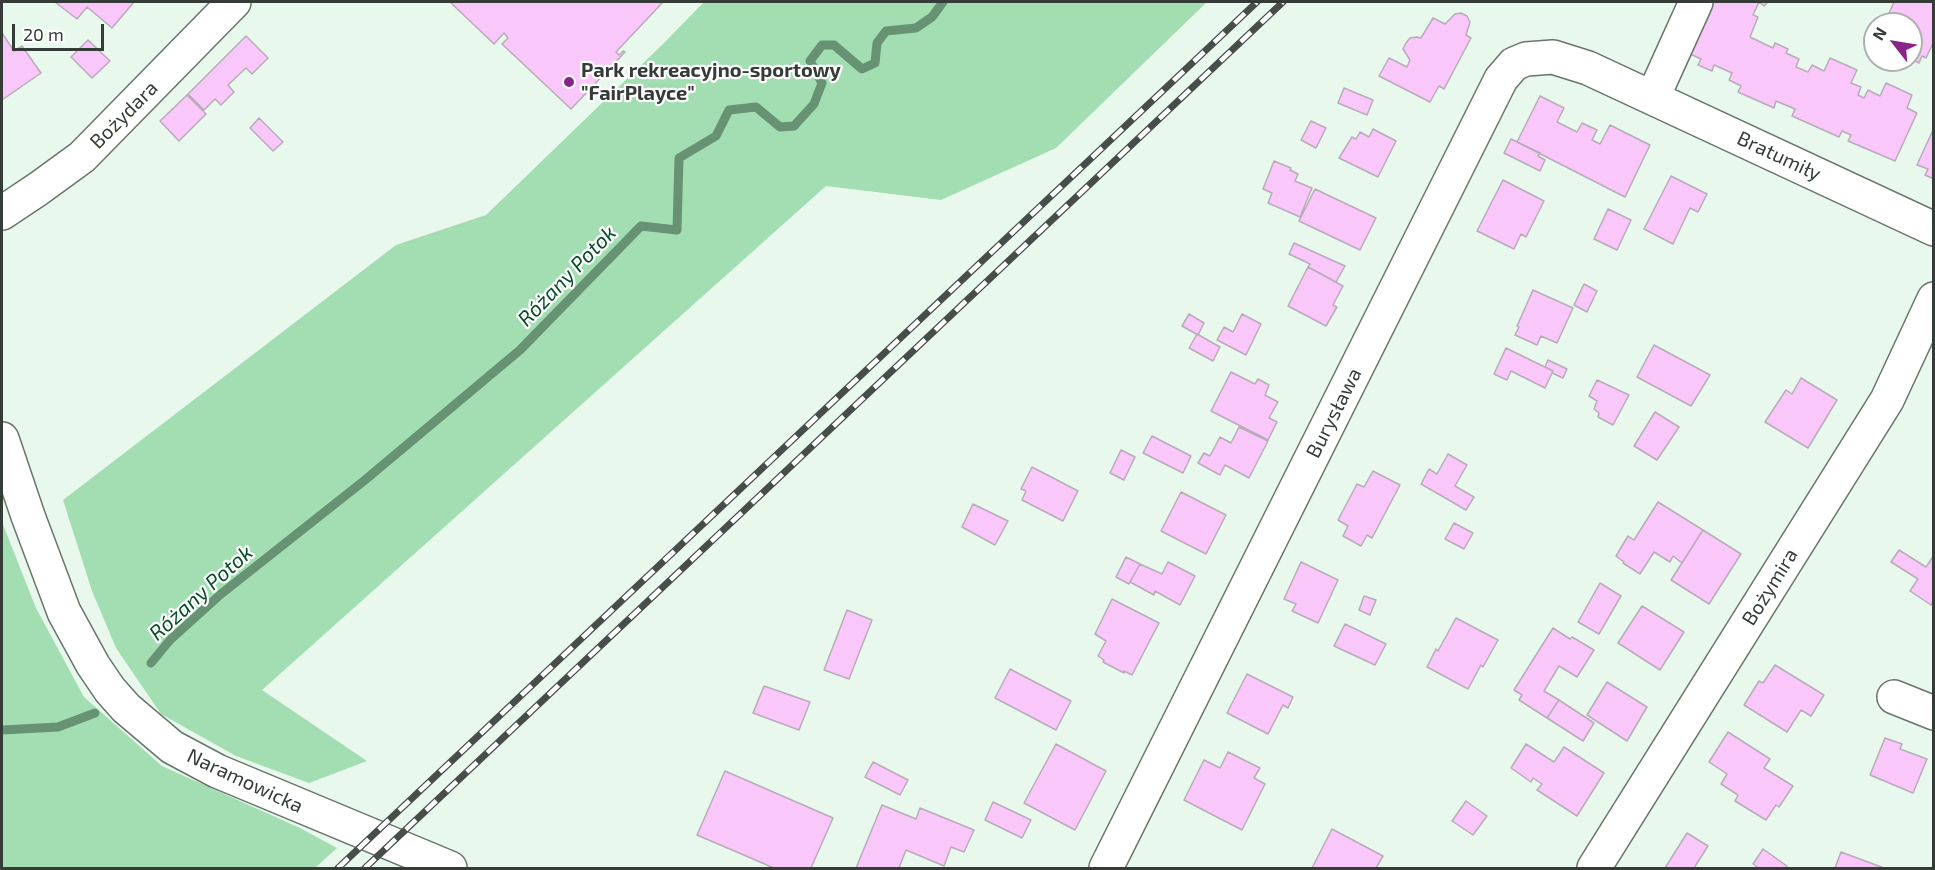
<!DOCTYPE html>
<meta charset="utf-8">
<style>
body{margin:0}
#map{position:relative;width:1935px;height:870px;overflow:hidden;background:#e9f8ed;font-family:"Exo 2",sans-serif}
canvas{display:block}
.frame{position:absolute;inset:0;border:3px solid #353b37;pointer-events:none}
.north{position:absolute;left:1863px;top:12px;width:60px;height:60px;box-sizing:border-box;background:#fff;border:2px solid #aeb1af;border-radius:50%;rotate:301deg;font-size:16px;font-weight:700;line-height:24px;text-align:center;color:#353b37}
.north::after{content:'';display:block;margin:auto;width:21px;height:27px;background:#87238b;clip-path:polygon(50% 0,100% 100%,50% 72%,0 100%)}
.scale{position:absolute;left:12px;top:24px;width:92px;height:27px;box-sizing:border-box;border:3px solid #353b37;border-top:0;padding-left:8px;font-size:18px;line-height:21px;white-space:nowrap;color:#353b37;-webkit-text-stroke:4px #fff;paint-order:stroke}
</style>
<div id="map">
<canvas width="1935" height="870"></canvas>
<div class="frame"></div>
<div class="north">N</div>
<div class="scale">20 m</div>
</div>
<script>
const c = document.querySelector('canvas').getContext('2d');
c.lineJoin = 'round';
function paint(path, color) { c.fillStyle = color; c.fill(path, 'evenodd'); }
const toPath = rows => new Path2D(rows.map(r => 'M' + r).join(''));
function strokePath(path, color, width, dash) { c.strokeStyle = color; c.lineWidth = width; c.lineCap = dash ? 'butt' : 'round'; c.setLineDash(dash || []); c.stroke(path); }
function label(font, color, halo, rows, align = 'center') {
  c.font = font + ' "Exo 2",sans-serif'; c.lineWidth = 4.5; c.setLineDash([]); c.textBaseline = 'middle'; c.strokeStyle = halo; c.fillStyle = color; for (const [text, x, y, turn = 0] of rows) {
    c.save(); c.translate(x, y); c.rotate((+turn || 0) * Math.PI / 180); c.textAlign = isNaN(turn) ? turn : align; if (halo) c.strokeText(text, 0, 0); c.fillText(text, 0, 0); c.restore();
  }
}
paint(toPath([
 [704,2,1207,2,1056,148,941,200,826,186,262,690,367,761,309,783,236,756,161,714,116,648,92,591,63,500,396,245,486,215,663,44],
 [2,522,36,608,84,697,162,766,300,828,337,848,315,868,2,868]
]), '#a2deb2');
strokePath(toPath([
 [151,663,170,640,221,594,365,480,520,350,641,226,677,230,679,158,716,136,729,110,756,107,780,127,794,126,814,104,822,83,810,61,822,45,834,45,862,69,875,63,877,43,886,31,916,28,932,17,943,2],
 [2,730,58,727,95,713]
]), '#679273', 9);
const building = toPath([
 [55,2,134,2,112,28,87,7,77,19,55,2],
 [450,2,663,2,616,52,619,55,623,51,625,52,571,109,502,44,508,38,504,33,494,44,450,2],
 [1714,2,1768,2,1764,6,1759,2,1753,15,1758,17,1750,37,1773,48,1775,43,1788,49,1786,53,1799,59,1796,67,1808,72,1812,65,1824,71,1830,58,1857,70,1851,83,1861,87,1858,95,1864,98,1868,90,1880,96,1886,83,1912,95,1907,108,1917,113,1895,161,1848,141,1851,135,1842,131,1839,137,1792,116,1795,109,1776,101,1774,108,1738,92,1741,86,1729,80,1732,73,1714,65,1712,71,1698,65,1701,59,1690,54,1714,2],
 [1894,2,1934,2,1934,41,1926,58,1922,56,1919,63,1911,59,1911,24,1884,24,1894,2],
 [1461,13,1467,16,1470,22,1466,35,1471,38,1444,89,1439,86,1430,102,1379,76,1389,58,1407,67,1410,60,1403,49,1406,43,1410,38,1417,37,1421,38,1433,18,1445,24,1455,14,1461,13],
 [2,33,14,51,22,46,41,73,2,100,2,33],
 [246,36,268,58,252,74,246,68,228,85,234,92,221,105,215,99,204,110,188,94,246,36],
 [88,40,110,61,92,78,71,57,88,40],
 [1344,88,1373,100,1367,115,1338,103,1344,88],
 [187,95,206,114,179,141,160,121,187,95],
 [1540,96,1564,108,1557,122,1577,132,1582,123,1597,130,1592,140,1600,144,1610,125,1650,145,1625,197,1517,142,1540,96],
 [259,118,283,142,273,151,250,128,259,118],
 [1311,121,1326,128,1316,148,1301,140,1311,121],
 [1373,129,1396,141,1378,177,1339,158,1352,137,1356,139,1360,132,1369,137,1373,129],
 [1933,130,1934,130,1934,179,1925,175,1928,169,1917,165,1933,130],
 [1511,139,1540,153,1538,156,1545,160,1540,171,1504,153,1511,139],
 [1274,161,1291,168,1290,170,1298,174,1295,181,1312,188,1300,217,1268,203,1272,193,1263,189,1274,161],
 [1671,176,1707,194,1698,212,1690,208,1673,244,1644,229,1671,176],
 [1503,180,1544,201,1526,237,1521,234,1514,249,1477,231,1503,180],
 [1315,189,1376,218,1360,250,1299,221,1315,189],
 [1608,209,1631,220,1617,250,1594,239,1608,209],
 [1294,243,1345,266,1336,282,1308,267,1310,264,1289,254,1294,243],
 [1308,267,1343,286,1333,305,1337,307,1326,326,1288,306,1308,267],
 [1584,284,1597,291,1587,312,1574,305,1584,284],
 [1533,290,1573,308,1557,343,1541,336,1537,345,1515,335,1519,327,1517,326,1533,290],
 [1189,314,1204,323,1198,335,1182,326,1189,314],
 [1242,314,1261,324,1246,355,1217,340,1224,327,1233,332,1242,314],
 [1197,334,1220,347,1213,361,1189,348,1197,334],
 [1654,345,1710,375,1691,406,1637,377,1654,345],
 [1506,348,1553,371,1545,388,1511,371,1507,380,1494,374,1506,348],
 [1548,360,1567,369,1563,378,1552,373,1553,371,1545,367,1548,360],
 [1231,372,1255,384,1258,379,1269,385,1265,395,1278,402,1269,418,1277,422,1268,440,1211,411,1231,372],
 [1801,378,1837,400,1808,448,1765,422,1786,390,1792,394,1801,378],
 [1597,380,1629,395,1613,425,1598,417,1599,413,1594,409,1597,401,1589,396,1597,380],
 [1655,412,1679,427,1657,460,1634,446,1655,412],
 [1239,427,1268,441,1249,478,1225,465,1220,475,1198,463,1204,453,1210,456,1220,437,1231,443,1239,427],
 [1152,436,1191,456,1183,473,1143,453,1152,436],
 [1121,450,1135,457,1124,480,1110,473,1121,450],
 [1448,454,1467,465,1455,486,1474,497,1466,510,1421,484,1429,469,1437,474,1448,454],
 [1032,467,1078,491,1063,521,1022,500,1026,491,1021,489,1032,467],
 [1373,471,1400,485,1372,538,1367,535,1361,546,1343,536,1348,526,1338,520,1357,484,1364,487,1373,471],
 [1181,492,1226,515,1206,554,1161,531,1181,492],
 [1658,502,1703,530,1682,563,1673,556,1670,562,1654,552,1640,574,1623,563,1624,562,1616,556,1628,536,1634,540,1658,502],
 [973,504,1008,521,995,545,962,527,973,504],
 [1454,523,1473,533,1464,549,1445,539,1454,523],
 [1703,530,1741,554,1709,604,1671,580,1703,530],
 [1899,550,1926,567,1934,555,1934,601,1931,605,1910,591,1918,579,1891,562,1899,550],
 [1126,557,1140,564,1129,584,1116,577,1126,557],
 [1168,562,1195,576,1180,605,1155,591,1154,595,1130,582,1140,564,1162,574,1168,562],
 [1301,562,1338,580,1318,623,1292,611,1296,604,1284,599,1301,562],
 [1600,583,1621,596,1599,634,1578,622,1600,583],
 [1364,596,1376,600,1370,615,1359,610,1364,596],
 [1112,599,1159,623,1132,675,1124,671,1124,673,1103,662,1104,660,1098,656,1106,641,1095,634,1112,599],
 [1642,606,1684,632,1660,670,1618,643,1642,606],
 [847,610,872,620,849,679,824,670,847,610],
 [1456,618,1498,640,1483,667,1481,665,1468,689,1427,667,1436,649,1438,651,1456,618],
 [1345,624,1386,644,1375,665,1334,646,1345,624],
 [1553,628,1570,639,1572,637,1594,650,1577,677,1559,666,1544,691,1559,700,1547,718,1519,700,1522,695,1514,690,1553,628],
 [1775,665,1824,695,1811,716,1801,710,1787,732,1744,705,1759,681,1763,683,1775,665],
 [1010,669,1071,701,1056,730,995,698,1010,669],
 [1247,674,1293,697,1288,708,1283,705,1268,734,1227,713,1247,674],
 [1607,682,1647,707,1627,741,1587,715,1607,682],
 [764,686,810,702,799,730,753,713,764,686],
 [1559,700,1594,723,1583,741,1547,718,1559,700],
 [1728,732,1770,759,1764,768,1793,786,1779,807,1776,805,1766,820,1735,801,1738,795,1721,784,1727,774,1709,762,1728,732],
 [1885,738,1902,744,1900,749,1927,759,1913,793,1870,775,1885,738],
 [1056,744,1106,771,1075,830,1024,803,1056,744],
 [1526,744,1554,762,1564,747,1604,773,1577,816,1537,790,1542,784,1533,778,1531,782,1511,768,1526,744],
 [1228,752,1260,768,1254,778,1265,784,1242,830,1184,800,1204,760,1220,768,1228,752],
 [873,762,908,780,900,795,865,777,873,762],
 [725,771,833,818,811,868,774,868,697,835,725,771],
 [1466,801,1487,816,1473,835,1452,821,1466,801],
 [993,802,1031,820,1022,838,985,820,993,802],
 [882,805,916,819,920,808,974,830,964,852,951,847,944,866,906,850,899,868,856,868,882,805],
 [1332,829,1383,856,1376,868,1312,868,1332,829],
 [1687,833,1708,846,1694,868,1665,868,1687,833],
 [1763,849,1787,866,1785,868,1759,868,1753,864,1763,849],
 [1841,852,1884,868,1835,868,1841,852]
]);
paint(building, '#f9c7fa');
strokePath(building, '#b8acb8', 1.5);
const minor = toPath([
 [1653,97,1696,2],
 [2,213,38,189,82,157,234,2],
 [2,439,28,516,64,612,93,665,110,690,126,708,172,747,217,771,450,868],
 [1894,697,1934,713],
 [1106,868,1485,111,1501,79,1514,64,1526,59,1553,57,1588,68,1934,229],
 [1594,868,1887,400,1934,299]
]);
strokePath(minor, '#68756b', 36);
strokePath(minor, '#fff', 33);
const rail = toPath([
 [338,868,1257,2],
 [365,868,1283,2]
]);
strokePath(rail, '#474e4a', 7);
strokePath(rail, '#fff', 4.5, [14]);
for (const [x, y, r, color] of [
 [569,82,6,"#87238b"]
]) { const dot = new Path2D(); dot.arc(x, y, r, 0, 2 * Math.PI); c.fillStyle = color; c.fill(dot); strokePath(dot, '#fff', 2); }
label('bold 20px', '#353b37', '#fff', [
 ["Park rekreacyjno-sportowy",581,70],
 ["\"FairPlayce\"",581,93]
], 'left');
label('20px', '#353b37', '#fff', [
 ["Bożydara",124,115,-45],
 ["Bratumiły",1779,156,25],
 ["Burysława",1334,413,-63],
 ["Bożymira",1770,587,-58],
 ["Naramowicka",245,781,25]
]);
label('italic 21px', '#054e26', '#fff', [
 ["Różany Potok",567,276,-46],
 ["Różany Potok",201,593,-42]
]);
</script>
